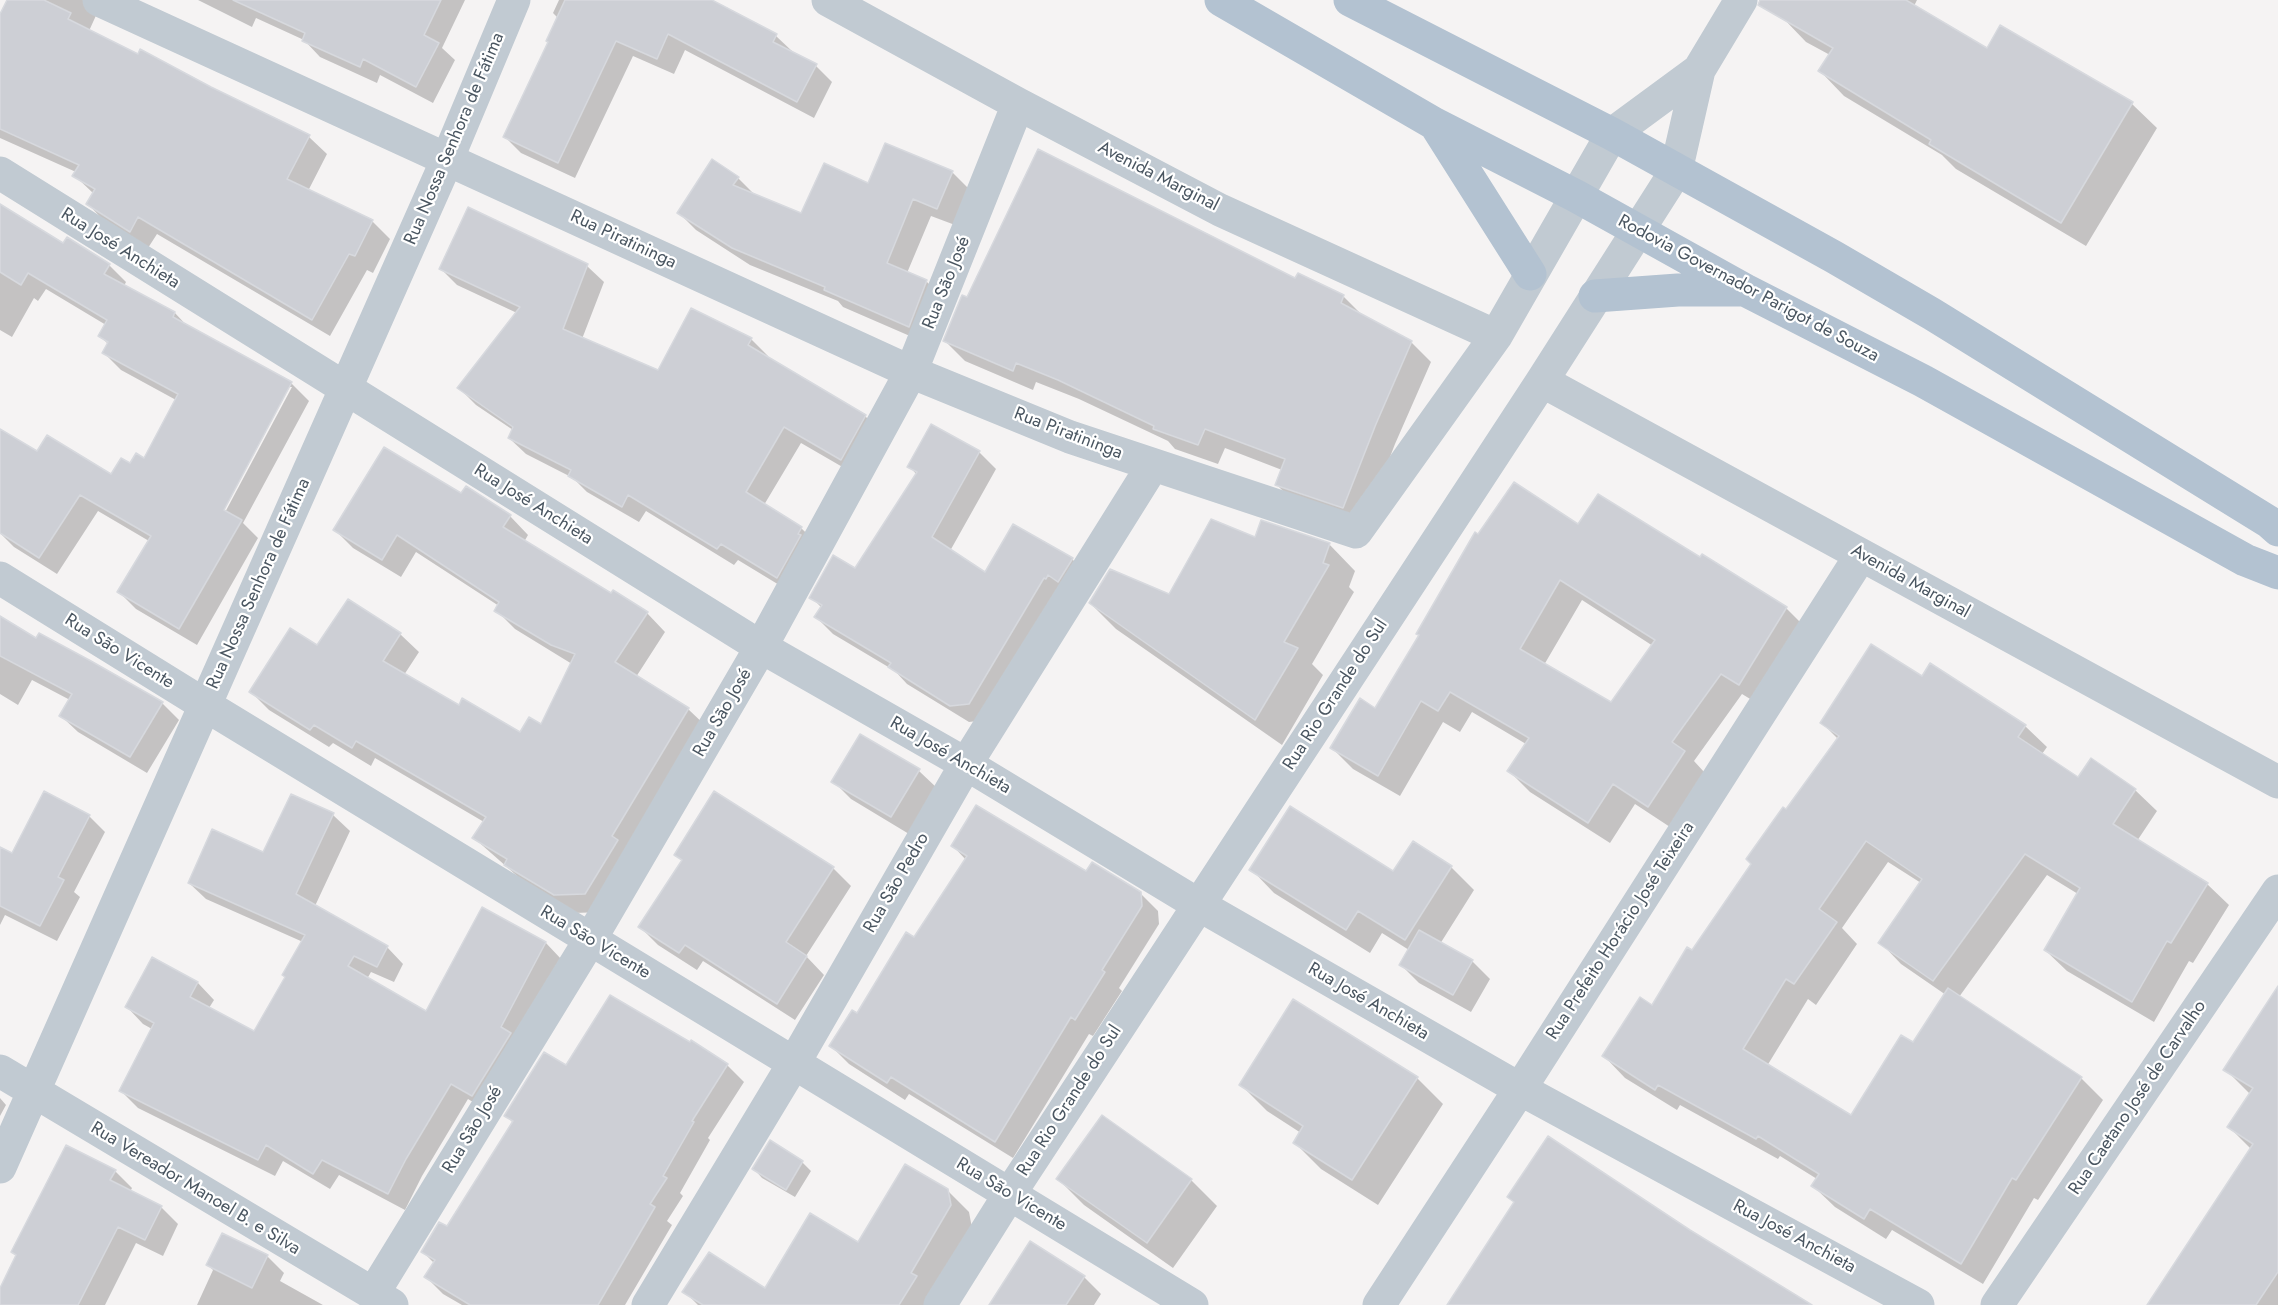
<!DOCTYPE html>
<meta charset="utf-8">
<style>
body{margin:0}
canvas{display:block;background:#f5f3f3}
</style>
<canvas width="2278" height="1305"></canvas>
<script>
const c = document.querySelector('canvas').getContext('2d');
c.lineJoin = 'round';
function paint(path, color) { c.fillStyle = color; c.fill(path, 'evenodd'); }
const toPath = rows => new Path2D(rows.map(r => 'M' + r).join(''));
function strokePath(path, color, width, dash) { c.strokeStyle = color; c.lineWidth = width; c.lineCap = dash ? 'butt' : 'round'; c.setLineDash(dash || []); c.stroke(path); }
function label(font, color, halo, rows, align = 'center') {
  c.font = font + ' Jost,sans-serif'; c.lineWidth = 4.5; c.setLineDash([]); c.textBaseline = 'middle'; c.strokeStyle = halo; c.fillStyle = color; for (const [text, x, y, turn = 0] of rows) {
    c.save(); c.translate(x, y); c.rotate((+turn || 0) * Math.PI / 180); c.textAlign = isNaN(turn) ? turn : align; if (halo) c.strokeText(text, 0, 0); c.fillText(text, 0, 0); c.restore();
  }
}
paint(toPath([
 [9,0,103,0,89,31,309,137,327,154,308,191,372,221,390,239,373,273,367,270,330,336,157,234,148,248,105,222,88,204,94,194,74,175,76,172,0,138,0,18],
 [198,0,465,0,442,48,455,60,433,103,380,75,377,83,320,57,304,40,256,18,252,27],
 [559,0,709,0,776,36,793,52,816,66,832,82,814,118,685,50,674,74,633,56,575,178,521,153,505,137,549,42,558,18,553,13],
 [1791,0,1917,0,1914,6,1987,50,2001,27,2132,104,2157,128,2086,246,1956,169,1942,155,1844,96,1820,71,1830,55,1806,42,1782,17],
 [952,172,969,189,955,225,931,216,907,273,927,282,944,299,926,343,843,307,838,301,750,265,696,230,679,213,738,178,756,196,802,215,869,185],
 [0,212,64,245,109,265,126,282,124,286,175,313,189,328,292,384,309,401,243,523,258,538,197,645,136,609,119,592,149,541,98,511,57,574,14,547,0,533,0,430,38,453,111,477,131,465,144,460,176,400,121,370,104,353,108,344,100,336,106,325,46,289,38,301,34,298,12,337,0,330],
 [288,387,292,387,222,518,219,516],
 [587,266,604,282,582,339,659,372,751,339,768,356,767,358,865,416,882,433,858,476,801,443,764,505,801,528,818,544,794,594,738,560,734,565,646,511,639,522,587,492,573,478,526,454,509,438,513,430,476,405,459,388,517,313,457,285,440,268],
 [1299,275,1344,297,1364,317,1411,342,1431,362,1395,444,1363,527,1297,505,1277,485,1282,470,1225,448,1218,464,1175,449,1168,441,1079,399,1036,382,1033,390,965,361,945,341,967,299,1296,280],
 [979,452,996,469,950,551,985,574,1072,559,1089,576,986,720,969,722,907,684,895,671,833,634,816,617,822,608,811,597,855,570,917,475,909,466],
 [462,495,510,516,528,535,524,542,612,595,647,613,665,632,636,677,688,709,707,727,604,912,574,913,525,883,474,838,484,822,375,758,371,766,333,743,329,747,269,710,251,692,318,647,400,634,419,652,404,675,459,707,520,734,542,727,572,664,515,629,496,610,499,606,416,552,401,577,353,548,335,530],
 [1579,526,1700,559,1786,608,1807,629,1760,705,1742,694,1694,761,1705,773,1670,827,1635,804,1610,843,1530,792,1509,771,1526,744,1472,712,1460,732,1443,722,1400,796,1353,769,1332,748,1376,710,1478,536],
 [1582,600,1653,646,1611,704,1544,665],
 [1329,544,1355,571,1349,587,1354,592,1312,664,1323,675,1282,745,1116,629,1090,603,1169,596],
 [0,618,37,640,162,703,179,720,147,773,78,732,61,716,70,700,32,680,18,705,0,694],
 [1922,678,2025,726,2047,747,2042,754,2079,779,2091,760,2135,790,2157,811,2137,841,2207,884,2229,905,2193,963,2189,961,2154,1022,2067,971,2045,950,2078,894,2047,875,1959,997,2081,1078,2103,1100,2038,1200,2034,1198,1983,1284,1892,1230,1886,1239,1835,1207,1813,1186,1817,1179,1780,1156,1778,1159,1680,1105,1677,1110,1625,1078,1604,1056,1652,1007,1693,952,1786,811,1838,739,1822,723],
 [1888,862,1921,883,1880,942,1901,964,1946,995,1913,1044,1851,1117,1767,1066,1808,999,1816,1005,1857,944,1842,928],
 [919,771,937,788,909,834,851,799,833,781],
 [333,815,350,831,315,906,387,947,403,964,394,982,371,972,367,979,427,1013,482,909,546,943,562,960,489,1112,468,1099,422,1176,405,1210,339,1175,330,1189,283,1161,275,1176,138,1108,121,1091,152,1029,143,1024,127,1007,153,959,198,983,214,1000,209,1008,255,1033,287,977,303,942,206,899,189,883,264,854],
 [89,816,105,832,74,892,80,897,57,941,5,915,0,925,0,849,12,855],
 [953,846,1087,873,1140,893,1158,911,1159,924,1119,988,1122,991,1093,1036,1089,1034,1013,1158,909,1094,905,1100,849,1064,831,1046,857,1015,915,939,966,860],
 [676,855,833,868,851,886,806,956,824,975,795,1020,703,961,697,970,658,945,640,927,683,862],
 [1451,867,1474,890,1440,944,1472,961,1490,979,1471,1012,1419,983,1401,965,1409,950,1382,933,1370,953,1274,893,1251,869,1394,873],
 [2278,1014,2278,1305,2149,1305,2251,1149,2229,1127,2250,1094,2225,1069],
 [727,1065,744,1082,708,1138,710,1140,680,1193,683,1196,667,1221,672,1225,625,1305,462,1305,443,1294,426,1277,434,1263,423,1252,447,1228,513,1123,506,1115,567,1067],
 [1417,1078,1443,1104,1378,1205,1321,1169,1295,1143,1301,1133,1267,1111,1241,1085],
 [0,1098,6,1105,0,1116],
 [1102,1117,1191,1180,1217,1206,1173,1268,1084,1205,1058,1179],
 [770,1142,802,1162,811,1171,795,1197,762,1178,754,1169],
 [115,1171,132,1188,130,1192,161,1207,178,1224,163,1256,136,1243,105,1305,0,1305,0,1291,17,1256,13,1252],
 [947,1190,969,1212,972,1228,934,1305,698,1305,684,1291,765,1290,859,1244],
 [267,1256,284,1273,280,1281,323,1305,197,1305,213,1270,208,1265],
 [1084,1277,1101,1294,1094,1305,990,1305]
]), '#0003');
const building = toPath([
 [7,0,44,0,71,13,68,19,138,54,140,49,211,87,310,135,287,179,373,220,355,256,349,254,312,320,138,217,130,232,86,204,95,189,72,176,79,165,0,129,0,14,7,0],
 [233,0,441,0,424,35,439,43,416,87,363,59,360,67,302,41,305,33,233,0],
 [565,0,712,0,777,34,773,42,817,64,797,102,668,34,657,59,616,41,558,163,503,137,548,42,546,41,565,0],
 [1760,0,1906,0,1987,48,2000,25,2133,102,2061,223,1929,144,1931,140,1818,71,1833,48,1758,5,1760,0],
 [885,143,953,171,937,209,913,199,887,263,927,280,909,327,824,290,825,287,732,248,677,213,712,159,739,177,733,185,801,213,824,163,868,183,885,143],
 [1038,149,1295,278,1298,273,1344,295,1341,303,1412,341,1376,424,1343,508,1275,485,1285,459,1205,429,1198,445,1153,429,1154,426,1058,380,1016,363,1013,371,943,341,962,295,967,297,1038,149],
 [0,204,63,243,67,237,110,264,104,274,175,312,173,317,292,382,224,510,242,520,179,629,117,592,151,536,80,495,39,558,0,533,0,429,37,451,47,435,111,474,121,458,130,463,136,453,144,458,178,394,102,353,108,342,98,336,107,320,28,273,21,285,0,272,0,204],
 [468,207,588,264,563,329,658,370,691,308,752,338,748,345,866,415,841,460,784,427,746,492,802,527,798,534,801,535,777,578,721,544,717,549,628,495,622,507,568,476,571,470,508,438,513,427,457,388,520,307,439,269,468,207],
 [931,424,980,451,932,537,985,572,1013,524,1073,558,1058,582,1048,575,1046,579,1044,578,969,704,950,706,888,667,891,663,814,617,822,605,809,598,833,555,855,568,917,472,907,467,931,424],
 [384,447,461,493,466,486,511,515,503,527,611,593,613,590,648,612,615,662,689,708,612,836,618,840,585,894,554,895,504,865,507,859,472,838,486,817,356,741,352,748,314,725,310,730,249,692,290,628,317,645,348,599,401,633,383,661,459,705,462,698,520,732,529,717,541,724,575,654,551,645,494,611,499,602,397,535,382,560,333,530,384,447],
 [1514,482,1578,524,1598,494,1700,557,1702,554,1787,607,1739,685,1721,674,1672,742,1685,751,1648,807,1613,784,1588,823,1507,771,1529,738,1450,692,1438,711,1421,701,1378,776,1330,748,1360,698,1375,708,1419,635,1416,634,1475,532,1478,534,1514,482],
 [1560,580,1655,640,1611,702,1520,649,1560,580],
 [1211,519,1255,537,1261,520,1330,543,1323,563,1329,565,1284,642,1298,648,1255,720,1089,603,1110,569,1169,594,1211,519],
 [0,616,36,638,39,633,91,661,163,702,130,757,59,716,72,694,0,656,0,616],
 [1871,644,1922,676,1930,663,2026,725,2018,737,2078,777,2091,758,2136,789,2113,824,2208,883,2171,943,2167,941,2132,1002,2044,950,2080,888,2025,854,1933,981,1878,943,1922,879,1866,841,1819,909,1837,922,1794,984,1786,979,1743,1049,1851,1115,1901,1035,1913,1042,1948,988,2082,1077,2016,1180,2012,1178,1961,1264,1870,1209,1864,1219,1811,1186,1819,1174,1758,1136,1756,1139,1658,1085,1655,1090,1602,1056,1640,997,1652,1005,1687,947,1692,950,1751,864,1746,859,1783,807,1786,809,1839,736,1820,723,1871,644],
 [860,734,920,769,891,817,831,782,860,734],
 [44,791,90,815,58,877,64,880,40,926,0,906,0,847,12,853,44,791],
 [714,791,834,867,786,942,807,956,777,1004,685,945,679,953,638,927,682,860,674,855,714,791],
 [291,794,334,813,296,894,388,946,377,967,354,956,348,966,426,1011,482,907,546,942,501,1027,511,1033,472,1096,451,1084,406,1159,388,1194,322,1160,313,1174,266,1145,258,1160,119,1091,154,1023,125,1007,152,957,198,982,190,997,254,1031,285,977,282,975,305,935,188,883,212,829,263,852,291,794],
 [976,805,1086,871,1092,862,1141,892,1142,906,1102,970,1105,972,1075,1020,1071,1017,995,1142,891,1077,887,1083,829,1046,852,1010,857,1013,906,932,914,937,967,856,951,846,976,805],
 [1290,806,1393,871,1413,841,1452,866,1405,940,1358,911,1346,930,1249,870,1290,806],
 [1419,930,1473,960,1453,995,1399,965,1419,930],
 [2278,986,2278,1272,2256,1305,2147,1305,2253,1144,2227,1127,2253,1088,2223,1070,2278,986],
 [610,995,690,1042,691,1040,728,1064,692,1121,694,1122,663,1176,667,1178,650,1204,655,1207,598,1305,470,1305,424,1277,435,1260,421,1252,439,1222,447,1226,513,1121,504,1116,544,1052,566,1065,610,995],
 [1293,999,1418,1077,1352,1180,1293,1143,1303,1126,1239,1085,1293,999],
 [1102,1115,1192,1179,1147,1243,1056,1179,1102,1115],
 [1548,1136,1690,1230,1812,1305,1447,1305,1514,1202,1507,1197,1548,1136],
 [770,1140,803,1161,786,1190,752,1169,770,1140],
 [66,1145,116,1170,110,1180,162,1206,145,1240,118,1227,78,1305,0,1305,0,1288,16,1255,11,1252,66,1145],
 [905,1164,948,1189,951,1205,911,1273,917,1276,899,1305,703,1305,682,1292,709,1252,765,1288,810,1213,858,1242,905,1164],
 [222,1233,268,1255,252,1288,206,1265,222,1233],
 [1030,1241,1085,1276,1066,1305,989,1305,1030,1241]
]);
paint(building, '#cdcfd5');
strokePath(building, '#d7d9de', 1.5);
strokePath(toPath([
 [99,0,911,372,1070,437,1356,532,1496,336,1612,134,1699,70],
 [828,0,1018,104,1220,210,1496,336],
 [0,173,761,647,966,764,1199,905,1520,1089,1918,1305],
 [1542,381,2278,782],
 [0,578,205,705,1192,1305],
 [0,1071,392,1305],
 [0,1167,447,160,514,0],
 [373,1294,590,940,761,647,911,372,1018,104],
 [648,1305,794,1063,966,764,1153,465],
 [940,1305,1009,1195,1542,381,1676,171,1699,70,1741,0],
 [1379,1305,1520,1089,1861,555],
 [1997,1305,2278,891]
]), '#c1cad2', 33);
strokePath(toPath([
 [1221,0,1435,124,1576,196,1745,290,1923,381,2245,560,2278,573],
 [1350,0,1612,134,1834,257,1932,314,2269,522,2278,530],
 [1435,124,1530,274],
 [1595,296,1678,290,1743,290]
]), '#b3c2d1', 33);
label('18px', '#4a5661', '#fff', [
 ["Rua Nossa Senhora de Fátima",455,139,-67],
 ["Avenida Marginal",1158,177,27],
 ["Rua Piratininga",623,240,25],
 ["Rua José Anchieta",120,249,32],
 ["Rua São José",947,283,-68],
 ["Rodovia Governador Parigot de Souza",1748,289,28],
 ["Rua Piratininga",1068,434,21],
 ["Rua José Anchieta",533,505,32],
 ["Avenida Marginal",1910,582,29],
 ["Rua Nossa Senhora de Fátima",259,584,-66],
 ["Rua São Vicente",119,652,32],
 ["Rua Rio Grande do Sul",1336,695,-57],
 ["Rua São José",723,713,-60],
 ["Rua José Anchieta",950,756,30],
 ["Rua São Pedro",897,883,-60],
 ["Rua Prefeito Horácio José Teixeira",1621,931,-57],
 ["Rua São Vicente",595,943,31],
 ["Rua José Anchieta",1368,1002,30],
 ["Rua Caetano José de Carvalho",2138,1098,-56],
 ["Rua Rio Grande do Sul",1070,1101,-57],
 ["Rua São José",473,1130,-59],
 ["Rua Vereador Manoel B. e Silva",195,1189,31],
 ["Rua São Vicente",1011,1195,31],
 ["Rua José Anchieta",1794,1237,28]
]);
</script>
